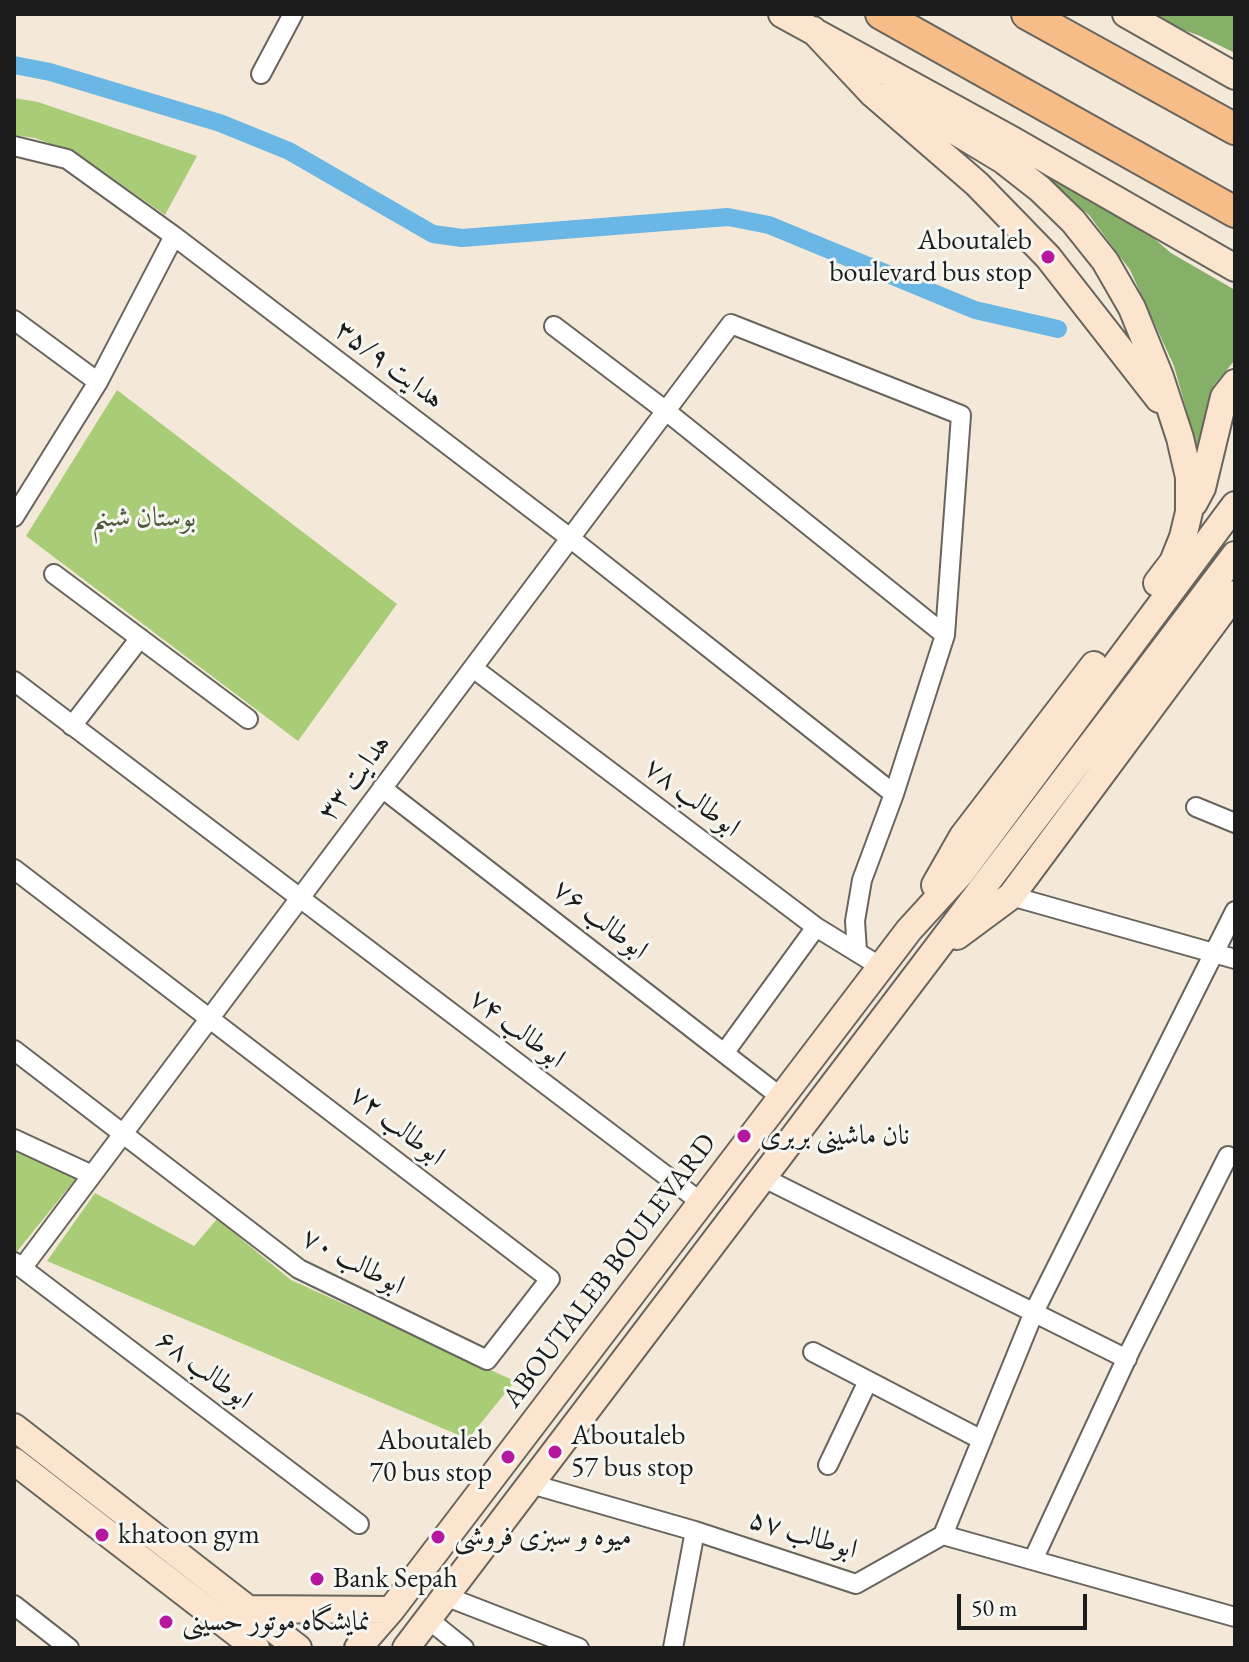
<!DOCTYPE html>
<meta charset="utf-8">
<style>
body{margin:0}
#map{position:relative;width:1249px;height:1662px;overflow:hidden;background:#f4e9d9;font-family:"EB Garamond",serif}
canvas{display:block}
.frame{position:absolute;inset:0;border:16px solid #1c1c1c;pointer-events:none}
.scale{position:absolute;left:957px;top:1594px;width:130px;height:36px;box-sizing:border-box;border:4px solid #1c1c1c;border-top:0;padding-left:10px;font-size:24px;line-height:28px;white-space:nowrap;color:#1c1c1c;-webkit-text-stroke:6px #f6f6f2;paint-order:stroke}
</style>
<div id="map">
<canvas width="1249" height="1662"></canvas>
<div class="frame"></div>
<div class="scale">50 m</div>
</div>
<script>
const c = document.querySelector('canvas').getContext('2d');
c.lineJoin = 'round';
function paint(path, color) { c.fillStyle = color; c.fill(path, 'evenodd'); }
const toPath = rows => new Path2D(rows.map(r => 'M' + r).join(''));
function strokePath(path, color, width, dash) { c.strokeStyle = color; c.lineWidth = width; c.lineCap = dash ? 'butt' : 'round'; c.setLineDash(dash || []); c.stroke(path); }
function label(font, color, halo, rows, align = 'center') {
  c.font = font + ' "EB Garamond",Amiri,serif'; c.lineWidth = 6; c.setLineDash([]); c.textBaseline = 'middle'; c.strokeStyle = halo; c.fillStyle = color; for (const [text, x, y, turn = 0] of rows) {
    c.save(); c.translate(x, y); c.rotate((+turn || 0) * Math.PI / 180); c.textAlign = isNaN(turn) ? turn : align; if (halo) c.strokeText(text, 0, 0); c.fillText(text, 0, 0); c.restore();
  }
}
paint(toPath([
 [14,98,38,102,197,156,165,215,78,154,35,138,14,135],
 [117,390,397,604,298,741,26,536],
 [14,1147,78,1176,15,1254,14,1254],
 [95,1193,194,1246,217,1219,291,1280,515,1381,468,1439,47,1261]
]), '#a8cd76');
paint(toPath([
 [1148,14,1235,14,1235,53,1200,36,1165,23],
 [1019,157,1130,218,1171,253,1235,290,1235,360,1214,385,1205,414,1201,462,1174,366,1130,270,1089,215]
]), '#86b067');
strokePath(toPath([
 [14,65,50,72,220,123,289,151,433,234,462,238,728,217,769,225,975,310,1058,329]
]), '#6ab6e4', 18);
const minor = toPath([
 [261,74,293,14],
 [14,146,67,159,174,236,570,538,894,794],
 [14,320,98,382],
 [554,326,666,411,945,635],
 [14,517,98,382,174,236],
 [54,574,248,719],
 [473,668,816,927,881,967],
 [14,681,702,1203],
 [72,726,140,638],
 [382,788,782,1098],
 [1196,807,1235,823],
 [14,869,550,1279,487,1360,299,1269,14,1050],
 [1011,896,1235,959],
 [725,1052,816,927],
 [14,1139,92,1175],
 [764,1178,1127,1359],
 [14,1262,359,1524],
 [23,1267,731,324,961,415,945,635,894,794,862,880,855,921,857,951],
 [813,1352,982,1440],
 [828,1465,868,1381],
 [531,1484,695,1531,856,1584,943,1535,1235,1617],
 [943,1535,1034,1312,1235,911],
 [1033,1560,1130,1351,1228,1156],
 [445,1596,579,1648],
 [14,1605,69,1648],
 [428,1619,464,1648],
 [673,1648,695,1531]
]);
const secondary = toPath([
 [782,14,1012,140,1235,268],
 [1126,14,1235,76],
 [813,30,873,94,977,184,1048,257,1159,399],
 [873,94,955,131,1003,160,1040,189,1073,221,1105,261,1132,308,1160,377,1180,438,1189,477,1189,512,1183,537,1173,562,1157,583],
 [1194,503,1202,488,1224,397,1235,383],
 [935,885,963,836,1094,665],
 [957,936,1011,896,1235,594],
 [14,1427,298,1648],
 [14,1461,256,1648],
 [246,1609,391,1610],
 [358,1648,391,1610,909,930,961,873,1235,505],
 [406,1648,1235,555]
]);
const trunk = toPath([
 [881,14,1235,212],
 [1027,14,1235,129]
]);
strokePath(minor, '#68645e', 22);
strokePath(secondary, '#68645e', 30);
strokePath(trunk, '#68645e', 34);
strokePath(minor, '#fff', 18);
strokePath(secondary, '#fce5cf', 26);
strokePath(trunk, '#f7bd88', 30);
for (const [x, y, r, color] of [
 [1048,257,8,"#b5179e"],
 [744,1136,8,"#b5179e"],
 [555,1452,8,"#b5179e"],
 [508,1457,8,"#b5179e"],
 [102,1535,8,"#b5179e"],
 [438,1537,8,"#b5179e"],
 [317,1579,8,"#b5179e"],
 [166,1622,8,"#b5179e"]
]) { const dot = new Path2D(); dot.arc(x, y, r, 0, 2 * Math.PI); c.fillStyle = color; c.fill(dot); strokePath(dot, '#f6f6f2', 3); }
label('28px', '#1c1c1c', '#f6f6f2', [
 ["Aboutaleb",1032,241,"right"],
 ["boulevard bus stop",1032,273,"right"],
 ["نان ماشینی بربری",760,1136],
 ["Aboutaleb",571,1436],
 ["57 bus stop",571,1468],
 ["Aboutaleb",492,1441,"right"],
 ["70 bus stop",492,1473,"right"],
 ["khatoon gym",118,1535],
 ["میوه و سبزی فروشی",454,1537],
 ["Bank Sepah",333,1579],
 ["نمایشگاه موتور حسینی",182,1622]
], 'left');
label('28px', '#1c1c1c', '#f6f6f2', [
 ["هدایت ۳۵/۹",389,365,37],
 ["هدایت ۳۳",355,778,-53],
 ["ابوطالب ۷۸",692,798,37],
 ["ابوطالب ۷۶",600,920,38],
 ["ابوطالب ۷۴",517,1029,37],
 ["ابوطالب ۷۲",397,1126,38],
 ["ابوطالب ۷۰",353,1262,28],
 ["ABOUTALEB BOULEVARD",610,1271,-53],
 ["ابوطالب ۶۸",204,1370,37],
 ["ابوطالب ۵۷",803,1535,17]
]);
label('28px', '#4d5a3c', '#f6f6f2', [
 ["بوستان شبنم",144,518]
]);
</script>
